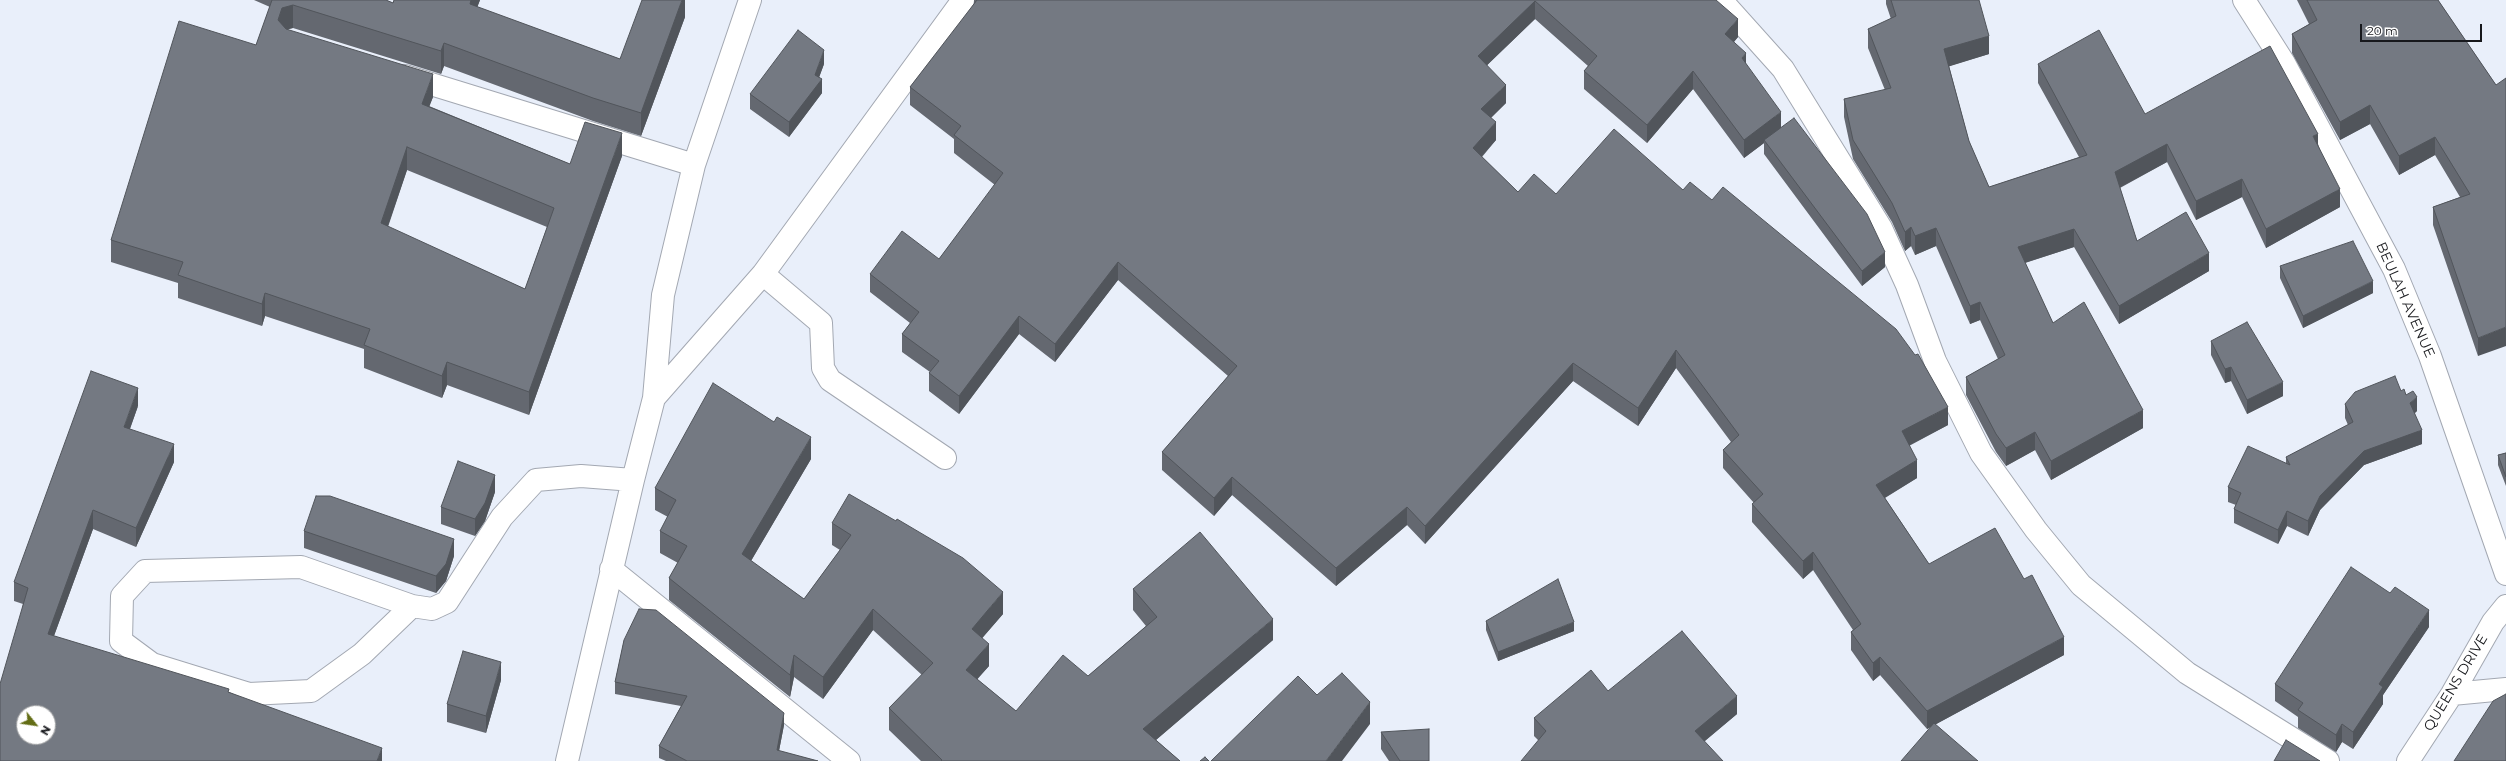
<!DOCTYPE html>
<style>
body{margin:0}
#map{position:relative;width:2506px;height:761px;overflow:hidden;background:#e9effa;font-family:Montserrat,sans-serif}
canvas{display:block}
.north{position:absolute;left:16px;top:705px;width:40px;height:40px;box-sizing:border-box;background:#fff;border:1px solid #a2a3a4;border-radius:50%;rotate:120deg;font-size:11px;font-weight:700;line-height:16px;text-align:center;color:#17181c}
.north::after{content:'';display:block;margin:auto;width:14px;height:18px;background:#636d15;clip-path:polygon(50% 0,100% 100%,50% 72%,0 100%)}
.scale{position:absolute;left:2360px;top:24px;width:122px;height:18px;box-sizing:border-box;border:2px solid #17181c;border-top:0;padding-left:5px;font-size:12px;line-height:14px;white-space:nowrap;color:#17181c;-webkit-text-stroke:3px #fff;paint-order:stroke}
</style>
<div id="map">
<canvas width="2506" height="761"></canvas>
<div class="north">N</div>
<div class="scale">20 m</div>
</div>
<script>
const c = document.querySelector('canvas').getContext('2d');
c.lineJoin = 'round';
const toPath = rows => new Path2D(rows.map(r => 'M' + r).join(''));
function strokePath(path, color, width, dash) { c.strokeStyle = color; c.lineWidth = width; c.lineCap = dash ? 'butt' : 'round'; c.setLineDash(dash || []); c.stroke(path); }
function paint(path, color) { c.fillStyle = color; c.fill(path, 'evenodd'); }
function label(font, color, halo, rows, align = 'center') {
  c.font = font + ' Montserrat,sans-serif'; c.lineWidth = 3; c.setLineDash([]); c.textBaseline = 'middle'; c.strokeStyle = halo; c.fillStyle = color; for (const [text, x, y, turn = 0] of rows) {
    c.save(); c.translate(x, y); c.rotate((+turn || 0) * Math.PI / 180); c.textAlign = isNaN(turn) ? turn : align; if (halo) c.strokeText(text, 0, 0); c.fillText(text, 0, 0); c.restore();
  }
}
const minor = toPath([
 [1721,0,1783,69,1881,228,1907,285,1935,361,1981,453,2036,530,2081,585,2187,673,2328,761],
 [2244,0,2284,63,2394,269,2430,356,2506,574],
 [405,76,694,165],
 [763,274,821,323,823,368,830,380,945,458],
 [654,398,763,274,963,0],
 [611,569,849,761],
 [412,606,362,654,311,691,249,694,152,664,121,641,122,596,145,571,301,567,412,606,432,609,447,602,502,517,536,480,581,476,633,480],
 [2452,694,2506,689],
 [567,761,633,480,654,398,663,295,694,165,750,0],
 [2408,761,2452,694,2493,622,2506,606]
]);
strokePath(minor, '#a3a8b2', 24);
strokePath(minor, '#fff', 22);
paint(toPath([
 [254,0,386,0,393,3,394,0,480,0,477,7,620,59,685,0,685,17,641,136,593,121,444,66,441,74,293,28,287,29,433,97,429,106,570,164,622,156,529,415,447,385,442,398,364,368,364,349,265,316,262,326,178,298,178,283,111,262,111,240,256,45,270,7],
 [407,170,547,227,525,289,388,227],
 [974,0,1716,0,1738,37,1734,42,1781,128,1885,267,1862,286,1764,154,1764,143,1744,158,1693,89,1647,143,1584,89,1584,71,1588,66,1535,19,1487,65,1506,103,1491,118,1496,140,1482,157,1518,192,1556,194,1948,425,1909,446,1917,478,1885,498,1929,564,2064,655,1927,729,1880,675,1873,681,1851,650,1851,632,1853,630,1813,570,1803,579,1752,522,1752,504,1754,503,1723,468,1723,450,1731,442,1676,368,1638,426,1573,381,1425,544,1407,525,1336,586,1232,495,1214,516,1162,470,1162,452,1228,376,1118,280,1055,362,1019,334,959,414,929,391,929,373,930,372,902,352,902,334,910,323,870,292,870,274,939,259,995,185,954,153,954,139,910,105,910,87,974,5],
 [1886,0,1979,0,1989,54,1949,66,1969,141,1989,187,2079,157,2038,83,2038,64,2145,114,2318,144,2340,207,2266,248,2242,197,2196,220,2167,162,2120,188,2137,241,2209,271,2119,324,2074,247,2025,263,2053,323,2143,428,2051,480,2035,450,2006,466,1996,452,1966,395,1966,377,1998,359,1980,320,1970,324,1936,246,1915,255,1911,246,1905,251,1892,222,1853,159,1844,117,1844,99,1885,90,1868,48,1868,29,1891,19,1886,4],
 [2297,0,2438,0,2496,85,2478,356,2433,225,2433,207,2460,197,2435,155,2399,175,2370,124,2340,140,2292,53,2292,34,2309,24],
 [824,64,819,77,822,93,789,137,750,109,750,94],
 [2280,266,2373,293,2303,328,2280,278],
 [2211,341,2283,396,2247,414,2231,381,2225,383,2211,355],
 [2401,391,2406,395,2417,411,2414,413,2422,444,2364,465,2320,510,2308,536,2287,526,2278,544,2234,523,2234,509,2236,505,2228,502,2228,487,2286,463,2286,457,2348,425,2345,418,2345,404],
 [138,406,130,429,174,462,136,547,93,529,54,636,229,692,382,761,0,761,23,604,14,601,14,582],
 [2506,453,2506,486,2498,465,2498,455],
 [811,459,751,561,804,599,840,550,832,545,832,523,1003,614,982,638,989,666,977,679,1016,711,1088,676,1146,626,1133,610,1133,589,1273,640,1156,740,1180,761,921,761,889,730,889,708,922,675,873,630,823,699,794,677,790,697,669,600,669,578,678,563,660,553,660,531,668,517,655,510,655,488],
 [495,492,485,521,475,536,441,524,441,507],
 [304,531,454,556,446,581,436,593,304,548],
 [1486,621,1574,631,1498,661,1486,630],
 [2429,627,2383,695,2383,704,2353,749,2342,742,2336,752,2298,728,2298,717,2275,701,2275,684],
 [624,640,784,725,779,751,818,761,666,761,659,758,659,746,681,706,615,694,615,682],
 [501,680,486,733,447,722,447,704],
 [1608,691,1737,714,1705,741,1538,740,1534,736,1534,718],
 [1381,732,1429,761,1389,761,1381,749]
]), '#646870');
paint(toPath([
 [471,0,480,0,470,27,470,4],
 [682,0,685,0,685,17,641,136,641,113],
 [1535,1,1535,19,1478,74,1478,56],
 [293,5,293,28,282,31,278,20,282,8],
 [1738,19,1738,37,1725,52,1725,34],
 [1989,36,1989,54,1944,68,1944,49],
 [444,43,444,66,441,74,441,51],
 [824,50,824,64,816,86,822,79,822,93,789,137,789,122,815,75],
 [1746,53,1746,71,1742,58],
 [1693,71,1693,89,1647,143,1647,125],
 [433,74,433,97,422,126,422,104],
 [1506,85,1506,103,1481,127,1481,109],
 [2370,105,2370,124,2340,140,2340,122],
 [1781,112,1781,130,1764,140,1764,143,1744,158,1744,140],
 [1496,122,1496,140,1473,166,1473,148],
 [622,133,622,156,529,415,529,392],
 [2318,134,2318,152,2313,136],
 [2435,137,2435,155,2399,175,2399,156],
 [2167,144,2167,162,2115,190,2115,172],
 [407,147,407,170,381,246,381,223],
 [2242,179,2242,197,2196,220,2196,201],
 [2340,189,2340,207,2266,248,2266,229],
 [1911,227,1911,246,1905,251,1905,232],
 [1936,228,1936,246,1915,255,1915,236],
 [2074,229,2074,247,2018,265,2018,247],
 [1885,252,1885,267,1862,286,1862,271],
 [2209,253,2209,271,2119,324,2119,306],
 [1118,262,1118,280,1055,362,1055,344],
 [2373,281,2373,293,2303,328,2303,316],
 [265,293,265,316,262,326,262,304],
 [1980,302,1980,320,1970,324,1970,306],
 [1019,316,1019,334,959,414,959,396],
 [2506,327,2506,346,2478,356,2478,338],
 [1676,350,1676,368,1638,426,1638,408],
 [447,362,447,385,442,398,442,376],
 [1573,363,1573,381,1425,544,1425,526],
 [2231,367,2231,381,2225,383,2225,369],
 [2283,382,2283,396,2247,414,2247,400],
 [138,388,138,406,124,445,124,427],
 [2417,397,2417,411,2410,418,2410,403],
 [1948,407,1948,425,1902,449,1902,431],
 [2143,410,2143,428,2051,480,2051,461],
 [2422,430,2422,444,2364,465,2320,510,2308,536,2308,521,2320,496,2364,451],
 [2035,432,2035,450,2006,466,2006,448],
 [811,437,811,459,742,576,742,554],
 [174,444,174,462,136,547,136,528],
 [1917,460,1917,478,1876,503,1876,485],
 [495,475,495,492,485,521,475,536,475,519],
 [1232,477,1232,495,1214,516,1214,498],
 [1407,507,1407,525,1336,586,1336,568],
 [93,510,93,529,48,652,48,634],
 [2287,511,2287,526,2278,544,2278,530],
 [454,539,454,556,446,581,436,593,436,576],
 [1813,552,1813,570,1803,579,1803,561],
 [1003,592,1003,614,972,650,972,629],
 [873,609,873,630,823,699,823,677],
 [2429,610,2429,627,2383,695,2383,704,2353,749,2353,732,2379,684],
 [1273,619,1273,640,1143,751,1143,729],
 [1574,622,1574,631,1498,661,1498,652],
 [2064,637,2064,655,1927,729,1927,711],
 [989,644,989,666,966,692,966,670],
 [794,655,794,677,790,697,790,675],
 [1880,657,1880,675,1873,681,1873,663],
 [501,662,501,680,486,733,486,716],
 [1737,696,1737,714,1695,749,1695,731],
 [1370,702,1370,724,1342,761,1326,761],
 [784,713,784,725,777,761,777,750],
 [2342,724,2342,742,2336,752,2336,735],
 [382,748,382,761,377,761]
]), '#51555b');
const building = toPath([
 [272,0,386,0,393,3,394,0,471,0,470,4,620,59,642,0,682,0,641,113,593,98,444,43,441,51,293,5,282,8,278,20,286,29,433,74,422,104,570,164,585,122,622,133,529,392,447,362,442,376,364,345,370,329,265,293,262,304,178,275,183,262,111,240,179,21,256,45,272,0],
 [407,147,554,208,525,289,381,223,407,147],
 [977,0,1716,0,1738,19,1725,34,1746,53,1742,58,1781,112,1744,140,1693,71,1647,125,1584,71,1597,56,1535,1,1478,56,1506,85,1481,109,1496,122,1473,148,1518,192,1534,174,1556,194,1614,129,1683,190,1690,182,1712,200,1723,187,1896,329,1915,355,1918,354,1948,407,1902,431,1917,460,1876,485,1929,564,1995,528,2024,579,2032,575,2064,637,1927,711,1880,657,1873,663,1851,632,1861,624,1813,552,1803,561,1752,504,1763,494,1723,450,1739,435,1676,350,1638,408,1573,363,1425,526,1407,507,1336,568,1232,477,1214,498,1162,452,1237,366,1118,262,1055,344,1019,316,959,396,929,373,939,361,902,334,919,312,870,274,902,231,939,259,1003,173,954,135,961,126,910,87,977,0],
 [1891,0,1979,0,1989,36,1944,49,1969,141,1989,187,2087,155,2038,64,2099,30,2145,114,2270,46,2318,134,2313,136,2340,189,2266,229,2242,179,2196,201,2167,144,2115,172,2137,241,2186,212,2209,253,2119,306,2074,229,2018,247,2053,323,2084,302,2143,410,2051,461,2035,432,2006,448,1996,434,1966,377,2005,355,1980,302,1970,306,1936,228,1915,236,1911,227,1905,232,1892,203,1853,140,1844,99,1891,88,1868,29,1896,16,1891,0],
 [2307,0,2438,0,2496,85,2506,78,2506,327,2478,338,2433,207,2470,194,2435,137,2399,156,2370,105,2340,122,2292,34,2317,20,2307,0],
 [798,30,824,50,815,75,822,79,789,122,750,94,798,30],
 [1794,118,1867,214,1885,252,1862,271,1764,140,1794,118],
 [2353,241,2373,281,2303,316,2280,266,2353,241],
 [2247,322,2283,382,2247,400,2231,367,2225,369,2211,341,2247,322],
 [91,371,138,388,124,427,174,444,136,528,93,510,48,634,229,689,228,692,382,748,377,761,0,761,0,684,28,588,14,582,91,371],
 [24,713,48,713,48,737,24,737,24,713],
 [2395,376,2401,391,2404,389,2406,395,2413,391,2417,397,2410,403,2422,430,2364,451,2320,496,2308,521,2287,511,2278,530,2234,509,2241,493,2228,487,2248,446,2290,465,2286,457,2353,422,2345,404,2355,392,2395,376],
 [713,383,774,422,777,417,811,437,742,554,804,599,851,535,832,523,849,494,896,521,897,519,963,558,1003,592,972,629,989,644,966,670,1016,711,1063,655,1088,676,1157,617,1133,589,1200,532,1273,619,1143,729,1180,761,941,761,942,760,889,708,933,663,873,609,823,677,794,655,790,675,669,578,687,546,660,531,676,500,655,488,713,383],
 [2506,453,2506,477,2498,455,2506,453],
 [458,461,495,475,485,503,475,519,441,507,458,461],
 [316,496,330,496,454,539,446,564,436,576,304,531,316,496],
 [2351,567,2390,593,2395,587,2429,610,2379,684,2383,687,2353,732,2342,724,2336,735,2298,710,2303,703,2275,684,2351,567],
 [1558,579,1574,622,1498,652,1486,621,1558,579],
 [639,609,656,610,784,713,777,750,818,761,687,761,659,746,687,696,615,682,624,640,639,609],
 [1682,631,1737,696,1695,731,1723,761,1521,761,1546,731,1534,718,1591,670,1608,691,1682,631],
 [463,651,501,662,486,716,447,704,463,651],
 [1342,673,1370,702,1326,761,1211,761,1298,676,1317,695,1342,673],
 [2506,694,2506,761,2454,761,2493,701,2506,694],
 [1934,723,1978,761,1901,761,1934,723],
 [1429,729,1429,761,1400,761,1381,732,1429,729],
 [2286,740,2320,761,2274,761,2286,740],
 [1205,757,1209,761,1200,761,1205,757]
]);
paint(building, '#747982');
strokePath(building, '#51555b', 1);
label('14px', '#17181c', '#fff', [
 ["BEULAH AVENUE",2405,300,66],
 ["QUEENS DRIVE",2456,683,-59]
]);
</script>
